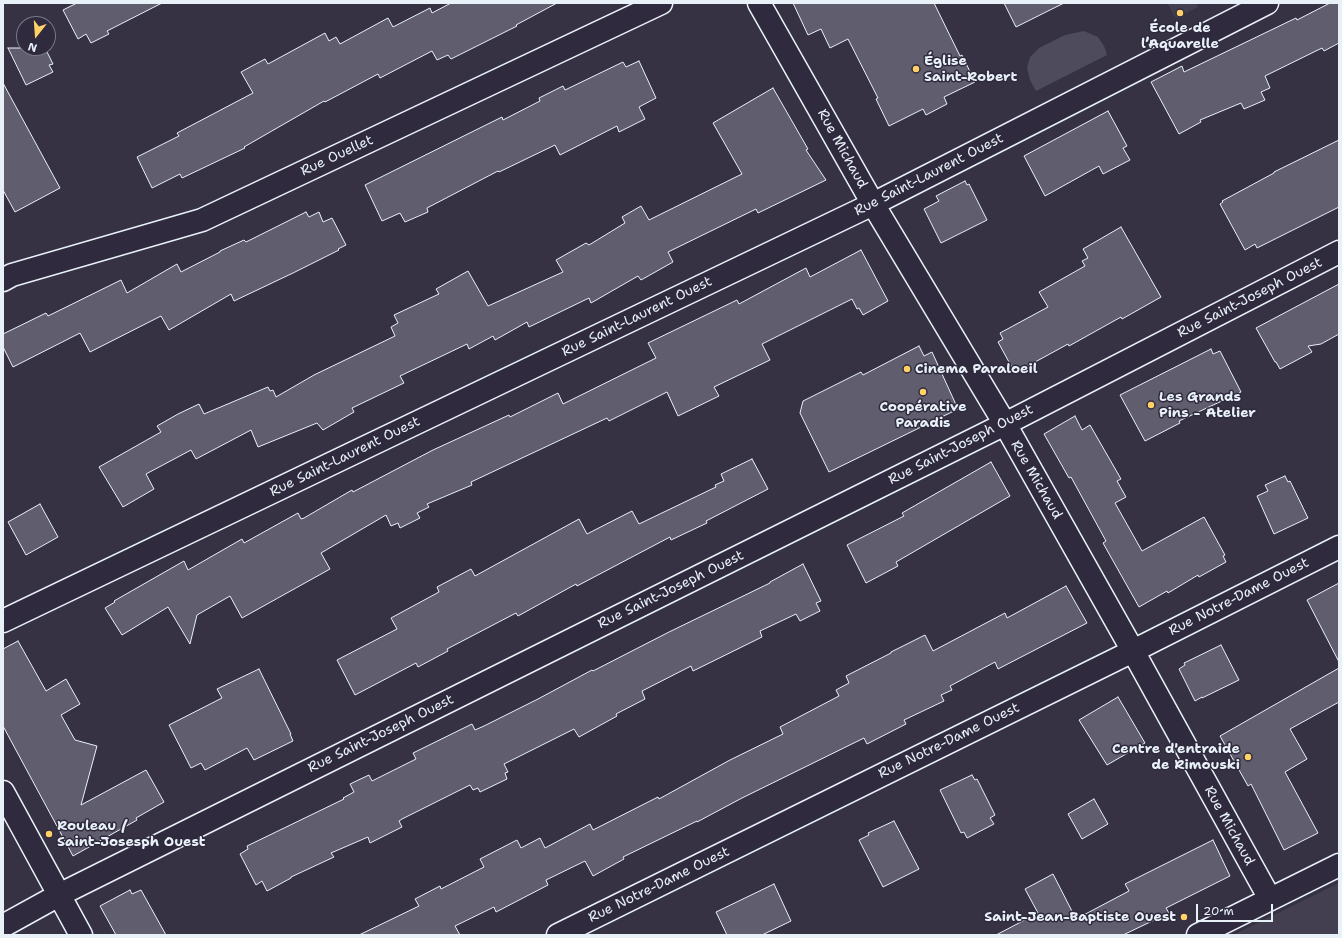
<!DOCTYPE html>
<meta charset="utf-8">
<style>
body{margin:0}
#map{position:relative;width:1342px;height:938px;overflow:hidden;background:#363244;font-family:"Shantell Sans",sans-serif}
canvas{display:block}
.frame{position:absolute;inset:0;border:4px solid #e8f1f8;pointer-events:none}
.north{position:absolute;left:16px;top:16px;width:40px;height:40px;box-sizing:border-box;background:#2f2a3d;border:1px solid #797a88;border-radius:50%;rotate:197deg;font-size:11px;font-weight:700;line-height:16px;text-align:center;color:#e8f1f8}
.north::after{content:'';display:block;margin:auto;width:14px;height:18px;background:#ffd166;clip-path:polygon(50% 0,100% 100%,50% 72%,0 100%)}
.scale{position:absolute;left:1196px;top:904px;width:77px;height:18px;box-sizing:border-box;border:2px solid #e8f1f8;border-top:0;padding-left:5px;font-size:12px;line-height:14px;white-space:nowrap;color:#e8f1f8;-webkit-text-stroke:3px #2f2a3d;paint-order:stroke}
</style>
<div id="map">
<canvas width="1342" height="938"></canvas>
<div class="frame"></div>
<div class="north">N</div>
<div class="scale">20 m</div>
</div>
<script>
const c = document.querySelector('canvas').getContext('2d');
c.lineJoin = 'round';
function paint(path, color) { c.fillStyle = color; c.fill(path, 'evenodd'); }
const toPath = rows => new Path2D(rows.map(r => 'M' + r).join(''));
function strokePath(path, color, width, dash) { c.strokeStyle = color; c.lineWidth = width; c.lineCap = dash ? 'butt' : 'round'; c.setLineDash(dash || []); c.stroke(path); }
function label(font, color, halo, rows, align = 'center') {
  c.font = font + ' "Shantell Sans",sans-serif'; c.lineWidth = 3; c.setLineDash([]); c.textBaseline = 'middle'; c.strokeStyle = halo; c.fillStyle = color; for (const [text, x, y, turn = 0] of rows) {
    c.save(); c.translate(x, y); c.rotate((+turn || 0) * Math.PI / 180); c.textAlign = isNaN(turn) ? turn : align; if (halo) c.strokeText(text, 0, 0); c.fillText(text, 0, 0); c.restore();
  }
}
paint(toPath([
 [1167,3,1196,3,1198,7,1176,18],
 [1339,883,1339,935,1233,935]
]), '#433f51');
paint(toPath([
 [1084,31,1098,37,1104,46,1107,55,1036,91,1030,80,1027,68,1030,57,1039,48,1065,35]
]), '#4d4b5c');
const building = toPath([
 [77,3,162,3,107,31,109,34,91,43,86,34,78,39,63,10,77,3],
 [451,3,557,3,516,25,517,26,451,59,448,55,437,60,432,51,380,78,378,74,325,102,324,101,244,147,245,148,182,178,180,174,152,188,137,157,179,136,177,133,253,93,241,72,265,59,268,64,325,33,329,41,336,37,340,44,388,18,393,27,430,8,432,13,451,3],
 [793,3,934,3,960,56,962,55,975,82,944,97,947,104,926,115,923,109,889,126,876,99,878,98,848,39,830,48,821,29,808,35,793,3],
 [1004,3,1064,3,1016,27,1004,3],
 [1330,3,1339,3,1339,43,1324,51,1322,48,1265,76,1270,88,1261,92,1265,100,1244,109,1241,103,1200,120,1201,122,1179,134,1151,82,1182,66,1184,72,1296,18,1297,20,1330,3],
 [8,48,45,48,53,64,49,65,53,72,26,85,8,48],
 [639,61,656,98,639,107,645,119,619,132,617,126,560,155,555,145,499,172,498,171,427,208,428,212,405,222,400,213,382,221,365,185,502,117,503,120,540,101,539,98,563,86,565,90,623,62,626,67,639,61],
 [3,83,60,188,15,212,3,190,3,83],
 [773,88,808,149,806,150,826,180,758,213,756,209,668,252,673,262,641,280,638,276,591,303,589,298,529,327,527,322,495,340,493,336,469,349,467,344,400,376,404,383,352,408,354,412,323,430,317,423,258,447,251,430,196,459,191,450,146,474,154,489,123,507,99,467,161,432,157,426,178,414,199,404,204,414,268,387,270,391,273,390,276,397,314,375,395,336,391,327,398,323,394,315,439,294,436,289,468,271,488,306,563,272,556,260,586,243,589,245,625,223,622,217,641,206,649,220,742,174,713,123,773,88],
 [1108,111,1127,146,1123,148,1130,160,1103,174,1099,166,1045,196,1024,156,1108,111],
 [1339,140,1339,207,1257,248,1255,244,1245,250,1220,204,1223,202,1222,201,1274,173,1274,172,1339,140],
 [965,181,967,185,969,184,987,220,941,243,924,209,939,201,936,196,965,181],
 [306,212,309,217,319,212,323,222,332,218,346,245,338,249,339,250,293,273,234,301,231,294,169,330,161,316,90,352,80,333,13,367,3,347,3,334,46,313,48,316,121,280,127,293,177,264,181,272,220,252,220,251,244,240,246,242,306,212],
 [1121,227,1161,297,1122,319,1121,317,1069,346,1068,344,1015,373,998,342,1003,339,1000,333,1048,307,1039,292,1085,266,1082,261,1088,258,1083,249,1121,227],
 [861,250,888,301,863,315,859,308,857,309,852,299,762,344,770,360,714,387,719,396,678,416,667,392,609,421,607,418,471,482,472,485,427,504,429,507,417,513,420,518,400,528,398,523,391,526,386,515,321,553,330,569,242,618,230,596,197,615,190,644,168,607,122,635,105,608,115,602,114,601,184,561,188,570,242,539,244,543,298,513,301,519,304,518,352,490,353,492,433,450,509,415,510,417,558,393,563,404,656,358,648,343,737,300,739,304,806,268,810,277,861,250],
 [1339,284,1339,334,1321,344,1308,346,1312,352,1280,369,1276,362,1275,362,1256,328,1339,284],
 [919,346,924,356,932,352,958,409,829,472,800,413,803,401,861,372,863,375,919,346],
 [1211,349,1213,354,1220,351,1241,392,1179,421,1180,423,1145,441,1120,395,1211,349],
 [1075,416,1082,430,1090,425,1121,479,1117,481,1126,497,1115,503,1142,551,1204,517,1225,555,1223,556,1226,562,1199,577,1198,575,1168,593,1167,591,1139,607,1103,543,1106,541,1071,477,1069,478,1044,434,1075,416],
 [752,459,768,489,706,521,707,523,671,540,670,537,577,586,576,584,518,616,516,613,447,649,448,651,418,667,416,663,355,695,337,660,397,629,391,618,439,592,437,587,471,569,475,576,579,519,587,534,632,511,639,524,716,487,715,485,724,481,721,474,752,459],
 [991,462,1010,496,896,562,898,566,866,583,847,545,904,516,902,513,991,462],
 [1285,476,1288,482,1290,481,1308,518,1274,534,1257,496,1268,491,1265,485,1285,476],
 [40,504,58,537,26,555,8,522,40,504],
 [803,564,821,601,816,603,820,611,800,621,796,614,760,631,762,637,693,671,691,666,642,691,645,699,616,714,617,716,579,737,574,729,504,764,508,772,505,773,507,779,480,792,478,788,473,790,470,785,402,819,399,821,402,827,370,843,368,837,331,853,334,857,291,877,291,878,267,891,262,881,256,885,240,854,248,849,247,846,344,799,343,798,354,792,350,784,369,775,372,781,416,759,413,753,472,724,475,730,484,726,538,699,592,670,593,671,669,632,770,583,770,582,803,564],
 [1339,583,1339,662,1307,600,1339,583],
 [1066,586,1087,623,998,669,995,662,950,686,952,690,941,695,944,701,904,720,906,724,867,744,864,738,742,798,697,822,697,821,623,857,624,859,593,876,585,861,546,880,548,885,496,912,494,907,455,926,460,935,359,935,419,906,415,899,440,886,441,889,484,867,480,859,517,840,521,848,540,838,545,848,590,824,593,830,658,797,659,799,730,760,783,734,780,727,839,696,836,690,849,683,846,676,891,653,891,652,925,635,933,651,1005,613,1007,618,1066,586],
 [18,641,46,691,66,679,80,704,61,715,75,740,97,746,81,805,146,770,164,802,136,818,137,820,73,856,3,726,3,649,18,641],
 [1221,645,1239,680,1202,698,1202,697,1195,701,1179,669,1185,665,1184,663,1221,645],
 [1339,668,1339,702,1290,729,1307,759,1285,772,1318,833,1284,850,1251,784,1248,786,1220,736,1339,668],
 [259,669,291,734,290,734,293,741,254,760,247,748,205,770,201,763,191,768,169,725,222,698,217,689,259,669],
 [1118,697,1145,743,1107,765,1079,720,1118,697],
 [972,775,975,780,977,779,995,815,990,818,994,824,967,838,964,832,961,833,940,790,972,775],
 [1094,799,1108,824,1082,839,1068,814,1094,799],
 [894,821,919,869,883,887,859,840,869,835,868,833,894,821],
 [1213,840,1230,876,1166,908,1169,913,1123,935,996,935,1038,913,1025,889,1053,874,1076,919,1129,891,1125,884,1213,840],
 [774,884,791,921,762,935,727,935,716,912,774,884],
 [130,890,132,894,141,890,166,935,116,935,100,906,130,890]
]);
paint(building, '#605e6e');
strokePath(building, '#e8f1f8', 1);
const minor = toPath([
 [759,3,873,204,1005,424,1133,651,1270,899],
 [3,280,12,275,202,220,661,3],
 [3,621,873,204,1267,3],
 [3,792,81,935],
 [3,926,59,895,1005,424,1339,252],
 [558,935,1133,651,1339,547],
 [1198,935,1339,865]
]);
strokePath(minor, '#e8f1f8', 25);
strokePath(minor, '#2f2a3d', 22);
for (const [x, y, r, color] of [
 [1180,13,4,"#ffd166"],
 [916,69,4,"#ffd166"],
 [907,369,4,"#ffd166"],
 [923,392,4,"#ffd166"],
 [1151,405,4,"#ffd166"],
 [1248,757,4,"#ffd166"],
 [49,834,4,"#ffd166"],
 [1184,917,4,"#ffd166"]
]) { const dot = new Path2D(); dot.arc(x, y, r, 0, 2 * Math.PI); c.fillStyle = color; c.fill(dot); strokePath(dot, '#2f2a3d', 1.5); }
label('bold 14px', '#e8f1f8', '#2f2a3d', [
 ["École de",1180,28,"center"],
 ["l’Aquarelle",1180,44,"center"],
 ["Église",924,61],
 ["Saint-Robert",924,77],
 ["Cinema Paraloeil",915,369],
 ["Les Grands",1159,397],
 ["Pins - Atelier",1159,413],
 ["Coopérative",923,407,"center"],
 ["Paradis",923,423,"center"],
 ["Centre d'entraide",1240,749,"right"],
 ["de Rimouski",1240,765,"right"],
 ["Rouleau /",57,826],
 ["Saint-Josesph Ouest",57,842],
 ["Saint-Jean-Baptiste Ouest",1176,917,"right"]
], 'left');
label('14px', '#e8f1f8', '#2f2a3d', [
 ["Rue Michaud",842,149,61],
 ["Rue Ouellet",337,156,-25],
 ["Rue Saint-Laurent Ouest",929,175,-27],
 ["Rue Saint-Joseph Ouest",1250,298,-27],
 ["Rue Saint-Laurent Ouest",637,317,-26],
 ["Rue Saint-Joseph Ouest",961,445,-27],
 ["Rue Saint-Laurent Ouest",345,457,-26],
 ["Rue Michaud",1036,480,60],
 ["Rue Saint-Joseph Ouest",671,590,-26],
 ["Rue Notre-Dame Ouest",1239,597,-27],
 ["Rue Saint-Joseph Ouest",381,734,-26],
 ["Rue Notre-Dame Ouest",949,741,-26],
 ["Rue Michaud",1229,826,61],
 ["Rue Notre-Dame Ouest",659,885,-26]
]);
</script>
